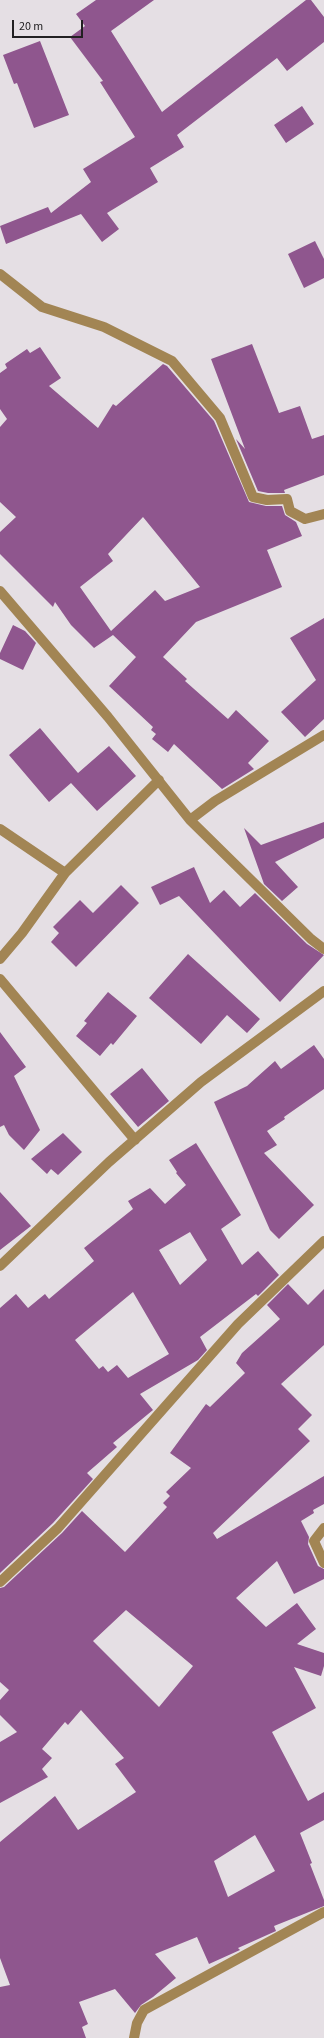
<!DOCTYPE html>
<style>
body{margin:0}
#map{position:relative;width:324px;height:2038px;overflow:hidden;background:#e5dfe4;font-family:"Source Sans 3",sans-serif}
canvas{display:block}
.scale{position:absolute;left:12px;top:20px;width:71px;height:18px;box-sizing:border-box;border:2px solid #222022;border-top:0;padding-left:5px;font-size:12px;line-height:14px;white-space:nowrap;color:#222022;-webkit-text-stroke:3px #e5dfe4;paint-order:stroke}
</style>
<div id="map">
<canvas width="324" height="2038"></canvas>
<div class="scale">20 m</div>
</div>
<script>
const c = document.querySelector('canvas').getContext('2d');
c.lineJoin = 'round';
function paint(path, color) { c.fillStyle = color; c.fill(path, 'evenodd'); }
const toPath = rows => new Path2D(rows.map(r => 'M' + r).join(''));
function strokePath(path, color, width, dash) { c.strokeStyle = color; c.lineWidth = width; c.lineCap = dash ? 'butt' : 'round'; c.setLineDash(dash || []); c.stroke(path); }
paint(toPath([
 [96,0,154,0,111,31,162,112,306,0,311,0,324,17,324,42,287,71,277,58,177,135,184,147,150,168,158,182,107,213,119,229,102,242,81,214,6,244,0,226,48,207,51,213,91,182,83,169,135,137,100,82,103,81,70,37,85,26,76,14],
 [40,41,69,115,34,128,17,83,14,84,3,55],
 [302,106,314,124,286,143,274,125],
 [315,241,324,259,324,278,304,288,288,254],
 [252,344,279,413,300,406,312,439,324,435,324,475,284,490,285,493,268,493,258,491,236,439,245,449,211,359],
 [40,347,61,378,49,386,98,428,113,404,116,406,163,364,167,366,214,421,249,502,266,506,282,506,285,515,296,522,302,536,267,550,282,587,196,622,163,657,187,679,185,681,228,719,236,710,269,741,248,763,254,769,222,789,174,744,168,752,152,739,156,734,151,730,153,727,109,686,136,657,113,635,94,648,71,625,55,602,53,607,0,554,0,532,16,517,0,502,0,427,7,419,0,409,0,373,7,368,5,364,27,349,30,353],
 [143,517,200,587,165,601,155,590,111,631,80,587,113,561,108,554],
 [324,618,324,719,305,737,281,712,316,680,290,638],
 [13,625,25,631,36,643,23,670,0,659,0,653],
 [40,728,78,773,109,746,136,776,97,811,71,783,49,802,9,755],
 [324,822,324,838,275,862,298,887,282,901,264,884,244,828,261,845],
 [194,867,210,903,224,890,240,907,255,893,307,944,324,955,280,1002,179,896,160,905,151,887],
 [121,885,139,903,76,967,51,942,59,933,53,927,80,900,93,913],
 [188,954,260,1019,247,1033,227,1015,201,1044,149,998],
 [108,992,137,1016,113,1045,111,1043,100,1056,76,1036,87,1023,84,1021],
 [0,1032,26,1067,14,1076,40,1130,24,1150,9,1135,4,1125,0,1127],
 [314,1045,324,1059,324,1089,284,1117,285,1119,267,1131,277,1145,264,1153,314,1205,279,1239,270,1230,214,1102,247,1086,275,1061,281,1069],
 [142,1068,169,1101,138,1127,110,1094],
 [63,1133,82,1152,58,1175,51,1169,47,1174,31,1159],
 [196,1143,241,1215,221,1229,242,1265,258,1251,279,1275,258,1296,256,1294,200,1337,207,1350,198,1360,140,1394,153,1410,113,1443,117,1447,87,1473,93,1479,53,1523,0,1573,0,1308,16,1294,28,1308,45,1294,49,1299,94,1261,84,1248,133,1209,128,1201,150,1188,165,1204,186,1185,176,1173,177,1172,169,1160],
 [190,1232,207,1260,180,1285,159,1250],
 [133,1292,169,1354,128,1378,117,1365,108,1372,103,1366,99,1369,75,1340],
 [0,1192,31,1226,0,1250],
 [288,1284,308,1305,324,1289,324,1345,281,1384,312,1415,298,1429,310,1441,213,1533,217,1539,324,1476,324,1504,313,1510,314,1513,301,1521,309,1537,308,1544,318,1566,324,1569,324,1579,294,1594,277,1561,236,1598,266,1627,297,1603,316,1629,297,1644,324,1653,324,1666,321,1676,294,1667,316,1708,272,1732,308,1801,324,1792,324,1820,300,1833,312,1863,310,1864,324,1900,324,1906,274,1926,276,1931,238,1948,240,1950,209,1964,197,1937,155,1954,176,1978,153,1997,141,2005,135,2013,115,1989,79,2002,88,2024,82,2027,86,2038,0,2038,0,1987,10,1985,0,1958,0,1842,55,1796,78,1830,136,1792,115,1764,124,1758,81,1710,68,1725,65,1722,42,1749,52,1758,42,1769,48,1777,0,1803,0,1742,17,1732,0,1715,0,1700,9,1690,0,1682,0,1588,4,1587,62,1533,82,1511,125,1552,167,1507,163,1503,170,1496,166,1492,191,1468,170,1453,206,1404,210,1407,245,1373,236,1363,242,1353,280,1319,267,1305],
 [126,1610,193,1666,159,1707,93,1641],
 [255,1835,275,1871,228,1897,214,1861]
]), '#8f568e');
strokePath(toPath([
 [0,274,42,307,104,327,172,361,220,418,253,497,267,500,287,499,290,511,305,519,324,514],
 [0,591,108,717,190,820,311,939,324,949],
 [190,820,215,801,324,735],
 [0,829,65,873],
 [0,959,22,933,65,873,159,780],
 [0,979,135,1140],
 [0,1266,109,1162,201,1082,324,991],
 [324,1528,314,1541,324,1563],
 [0,1582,58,1528,238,1324,324,1241],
 [134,2038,137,2023,144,2010,324,1912]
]), '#a28554', 10);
</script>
